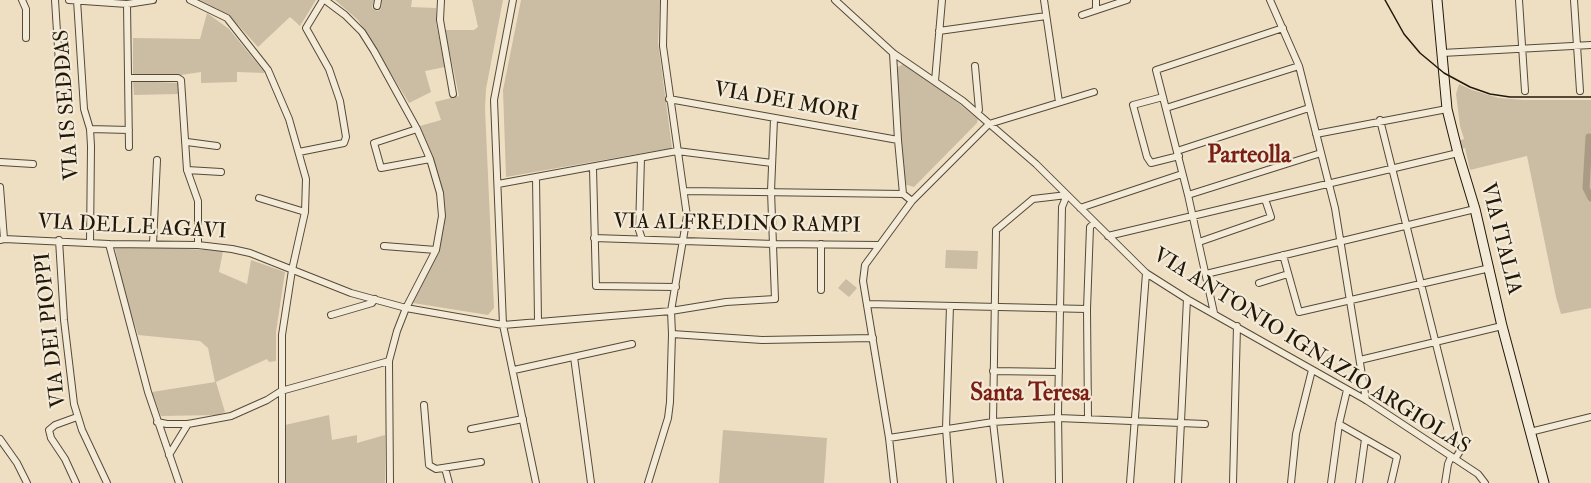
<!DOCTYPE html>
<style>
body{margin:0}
canvas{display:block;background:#eedfc3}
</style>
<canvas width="1591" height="483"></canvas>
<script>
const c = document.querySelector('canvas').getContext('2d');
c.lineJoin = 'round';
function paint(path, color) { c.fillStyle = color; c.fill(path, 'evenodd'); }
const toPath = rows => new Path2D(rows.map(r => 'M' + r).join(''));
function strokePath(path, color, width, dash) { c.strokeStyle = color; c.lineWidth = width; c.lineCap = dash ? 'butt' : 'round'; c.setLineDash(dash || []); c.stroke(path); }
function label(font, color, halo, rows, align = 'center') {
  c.font = font + ' "IM FELL Double Pica",serif'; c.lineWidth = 4.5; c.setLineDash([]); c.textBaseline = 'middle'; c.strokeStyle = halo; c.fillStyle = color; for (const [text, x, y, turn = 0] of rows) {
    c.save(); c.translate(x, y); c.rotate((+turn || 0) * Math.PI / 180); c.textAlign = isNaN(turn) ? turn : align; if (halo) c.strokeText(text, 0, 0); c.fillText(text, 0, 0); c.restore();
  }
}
paint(toPath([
 [200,0,316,0,300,26,290,17,258,47,229,15],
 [335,0,374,0,372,8,378,11,381,9,382,0,412,0,411,7,436,8,436,23,445,67,425,71,431,92,409,103,358,20],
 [472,0,503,0,486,89,485,109,494,308,488,315,413,303,412,302,434,261,441,240,445,215,442,190,420,126,441,120,435,102,459,96,445,30,474,30,478,27],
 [521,0,660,0,658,42,672,148,506,177,503,90],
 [207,13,229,29,265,73,237,72,237,82,201,83,201,72,181,75,133,74,133,38,200,39],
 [903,64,933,83,978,119,977,123,914,187,904,184,897,73,898,67],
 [133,81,178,83,179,94,134,95],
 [1459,84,1472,90,1499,98,1524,100,1591,100,1591,308,1561,314,1556,297,1527,156,1470,170,1465,148,1460,149,1458,141,1464,139,1460,126,1456,94],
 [152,247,223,251,219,272,247,284,251,260,285,272,276,332,276,361,269,362,267,359,216,382,225,412,218,415,161,416,152,392,215,382,208,348,200,341,138,335,124,291,115,248],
 [946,250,978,251,977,269,945,268],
 [846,279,857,288,849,297,838,288],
 [329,415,332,440,357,435,357,443,385,435,385,483,285,483,285,425],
 [723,430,827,438,824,483,719,483]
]), '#cbbda4');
strokePath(toPath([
 [1589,137,1586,188,1591,198]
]), '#a99b84', 7);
const street = toPath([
 [22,0,26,9,26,38],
 [55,0,60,79],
 [69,0,127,4,153,0],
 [77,0,84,109,90,129,91,146,90,243],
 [190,0,227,18,268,70,289,119,306,179,305,212,292,270,282,335,282,483],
 [325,0,345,15,362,32,374,51,417,129,430,159,440,193,442,216,436,250,406,308,397,331,389,361,390,483],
 [441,0,440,20,453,94],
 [513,0,494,100,503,325,536,483],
 [664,0,663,46,687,216,671,311,672,334],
 [835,0,893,53,963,101,1036,164,1146,273,1187,299,1366,400,1478,474,1485,483],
 [1044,0,1059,102],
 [1270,0,1299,66,1335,208,1366,400],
 [1519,0,1525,91],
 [1574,0,1580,91],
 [127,4,129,147],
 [377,6,378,0],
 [1096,10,1096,0],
 [1082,15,1127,0],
 [939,31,1046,16],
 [893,53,898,140,903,194],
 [1442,53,1591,45],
 [975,66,979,110,977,112],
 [129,78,178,78,181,80,187,170,198,201,198,245],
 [935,81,942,0],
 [1163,97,1133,105,1147,157,1151,163,1179,156],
 [669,99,898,140],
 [1166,108,1299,66],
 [1380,120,1462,448,1455,459],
 [90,129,129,130],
 [417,129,374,143,381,168,430,159],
 [1316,134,1447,109],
 [187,142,217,146],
 [1177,151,1309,108],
 [299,152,344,143,346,137,340,101,329,69,306,28,323,0],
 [641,158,639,230,642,239],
 [0,162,33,164],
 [593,168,596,286,676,287],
 [187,170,221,172],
 [536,177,538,321],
 [498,184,677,151,772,163],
 [0,187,4,239],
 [685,191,903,194,912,201],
 [1188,195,1321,153],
 [259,198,305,212],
 [1080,208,1182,174],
 [1108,236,1458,153],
 [594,238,774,244,879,245],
 [0,240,4,239,109,244,198,245,232,249,250,253,351,293,406,308,503,325,671,311,726,302,775,299,771,191,774,119],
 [59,240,64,320,74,404,82,430,107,483],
 [1199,242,1271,217,1265,199],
 [109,244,148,392,179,483],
 [153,244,157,160],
 [821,244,821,290],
 [384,246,436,250],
 [1283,255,1299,312,1490,268],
 [1206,274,1475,209],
 [1259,283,1288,274],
 [867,304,1087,309],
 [950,306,946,428,950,483],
 [1214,313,1188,195,1156,70,1283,28],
 [331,315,372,303,375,299],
 [574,357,591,483],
 [1360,360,1502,326],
 [514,370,632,344],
 [993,371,1059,372],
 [424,405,429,465,436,469,481,462],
 [1088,418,1087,309,1090,227,1094,223],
 [157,422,167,424,188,424,231,416,267,400,281,391,389,361],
 [1339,424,1397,457,1391,483],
 [471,429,523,419],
 [1530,432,1591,417],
 [889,438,993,422,1058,418,1205,424],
 [0,439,17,463,27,483],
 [169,455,188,424],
 [445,468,449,483],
 [76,483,65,459,51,438,49,430,55,425,77,417],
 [648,483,668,418,670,402,672,334,762,340,873,338],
 [894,483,889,438,863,281,865,265,912,201,989,124,1094,92],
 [1000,483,993,422,996,230,1033,199,1067,195],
 [1059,483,1058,413,1062,207,1067,195],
 [1130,483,1146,273],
 [1178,483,1187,299],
 [1233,483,1237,326],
 [1291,483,1296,434,1312,370],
 [1331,483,1339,424,1347,390],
 [1359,483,1365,439],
 [1445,483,1448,464,1451,457]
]);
const secondary = toPath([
 [1437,0,1447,109,1458,153,1475,209,1502,326,1544,483]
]);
strokePath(street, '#554a38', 8);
strokePath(secondary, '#22180a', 11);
strokePath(street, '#f4ead8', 6);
strokePath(secondary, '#f4ead8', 9);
strokePath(toPath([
 [1385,0,1404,34,1420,53,1444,73,1470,87,1490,94,1510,97,1591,97]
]), '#22180a', 1.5);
label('21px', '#22180a', '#f4ead8', [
 ["VIA DEI MORI",786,103,10],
 ["VIA IS SEDDAS",68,105,-94],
 ["VIA ALFREDINO RAMPI",737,225,1],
 ["VIA DELLE AGAVI",132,228,3],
 ["VIA ITALIA",1500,239,76],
 ["VIA DEI PIOPPI",52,330,-96],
 ["VIA ANTONIO IGNAZIO ARGIOLAS",1311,352,32]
]);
label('bold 24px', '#7a1f14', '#f4ead8', [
 ["Parteolla",1249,157],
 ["Santa Teresa",1030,395]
]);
</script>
